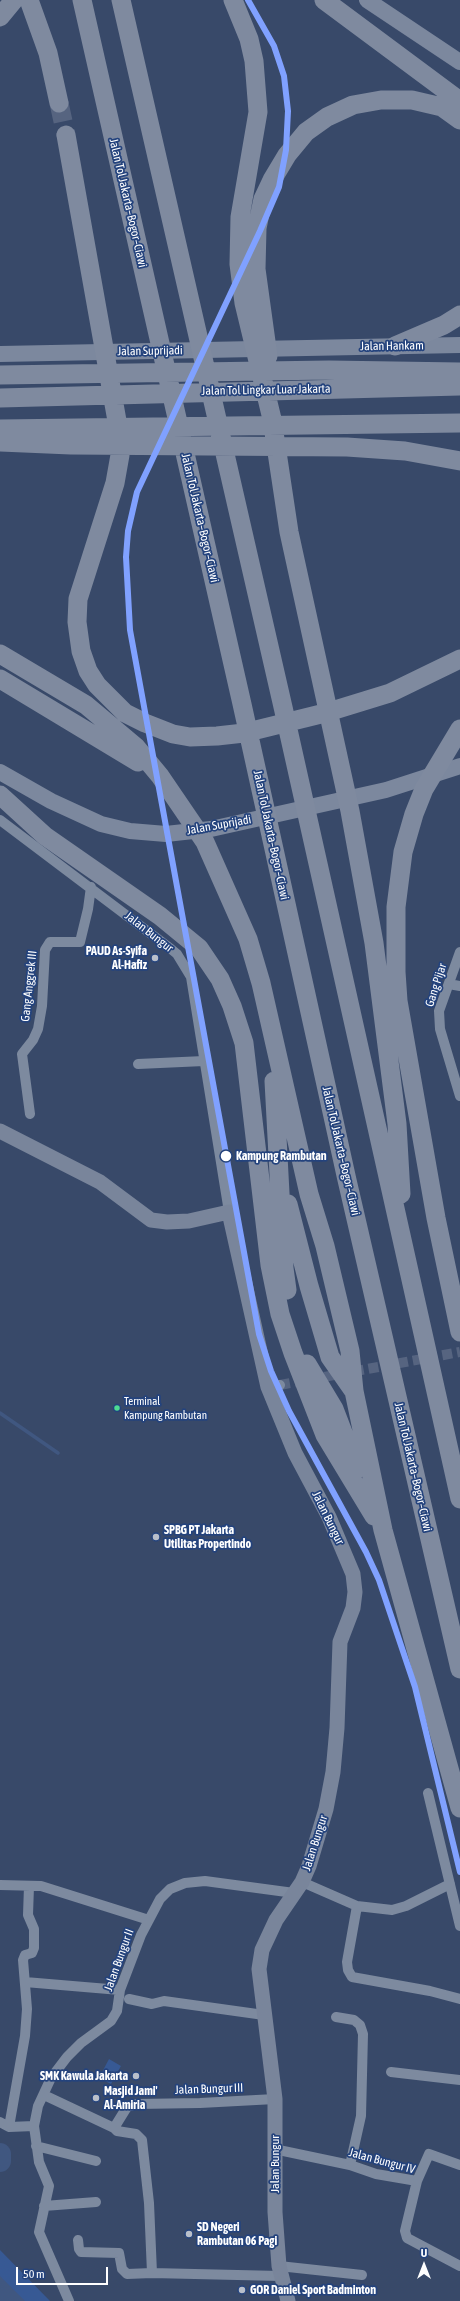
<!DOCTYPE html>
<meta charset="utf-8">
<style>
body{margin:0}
#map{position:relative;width:460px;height:2301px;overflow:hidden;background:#384969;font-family:"Asap Condensed",sans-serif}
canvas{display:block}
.north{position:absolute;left:404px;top:2245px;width:40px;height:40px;-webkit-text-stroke:3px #24437d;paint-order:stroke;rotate:0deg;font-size:11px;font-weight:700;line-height:16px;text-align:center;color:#fff}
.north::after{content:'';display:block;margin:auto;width:14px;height:18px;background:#fff;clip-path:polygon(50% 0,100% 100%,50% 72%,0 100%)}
.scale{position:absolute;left:16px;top:2267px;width:92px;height:18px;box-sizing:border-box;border:2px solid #fff;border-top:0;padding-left:5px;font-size:12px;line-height:14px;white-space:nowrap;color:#fff;-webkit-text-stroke:3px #24437d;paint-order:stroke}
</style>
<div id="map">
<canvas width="460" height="2301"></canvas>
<div class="north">U</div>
<div class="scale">50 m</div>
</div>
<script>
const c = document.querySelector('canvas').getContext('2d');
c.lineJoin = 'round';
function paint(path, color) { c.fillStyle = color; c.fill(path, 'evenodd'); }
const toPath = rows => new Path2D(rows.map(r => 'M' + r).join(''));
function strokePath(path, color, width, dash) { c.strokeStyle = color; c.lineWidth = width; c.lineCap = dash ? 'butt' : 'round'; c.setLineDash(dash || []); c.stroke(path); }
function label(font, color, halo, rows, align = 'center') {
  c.font = font + ' "Asap Condensed",sans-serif'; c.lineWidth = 3.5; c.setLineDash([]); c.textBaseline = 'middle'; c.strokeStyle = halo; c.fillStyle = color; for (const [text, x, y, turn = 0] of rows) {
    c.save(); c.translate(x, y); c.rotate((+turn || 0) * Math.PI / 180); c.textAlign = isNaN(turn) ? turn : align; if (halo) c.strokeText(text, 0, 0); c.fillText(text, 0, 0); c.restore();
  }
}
paint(toPath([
 [109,2059,121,2066,111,2084,99,2078],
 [0,2250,50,2301,0,2301]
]), '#375994');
paint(toPath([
 [0,2276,25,2301,0,2301]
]), '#405780');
strokePath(toPath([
 [0,1413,58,1453]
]), '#405780', 3.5);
strokePath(toPath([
 [0,2154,0,2161]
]), '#405780', 22);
strokePath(toPath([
 [280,1385,460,1352]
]), '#566480', 10, [10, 5]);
strokePath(toPath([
 [59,103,66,135]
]), '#566480', 19, [19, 10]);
strokePath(toPath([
 [0,820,171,949,177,954,191,977,229,1212],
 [460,952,439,1011,440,1029,460,1096],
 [449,984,460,986],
 [138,1064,204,1061],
 [30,1114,22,1054,33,1040,38,1029,42,1006,45,950,50,942,80,942,88,909,91,887],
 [268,1387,280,1385],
 [428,1793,460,1926],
 [302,1882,357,1906,392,1910,406,1906,450,1884],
 [0,1885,41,1886,149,1920],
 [357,1906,347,1962,348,1970,352,1977,430,1991,460,1999],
 [25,1982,120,1990],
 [129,1999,152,2004,164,2001,264,2015],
 [336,2017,354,2020,360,2025,363,2034,361,2116,350,2165],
 [391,2072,460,2080],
 [44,2095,114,2128,127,2107,137,2104,200,2103,275,2099],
 [0,2122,9,2127,34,2126],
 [9,2127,25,2036,27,2009,23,1960,25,1955,32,1953,34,1948,34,1929,28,1915,29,1886],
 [114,2128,117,2131,136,2134,142,2140,149,2203,152,2273],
 [36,2146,96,2161],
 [274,2149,350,2165,376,2174,417,2181,405,2231,407,2238,460,2266],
 [417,2181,429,2154,460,2165],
 [44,2206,96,2202],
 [78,2240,79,2249,81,2252,119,2253,122,2269,127,2274,152,2273,280,2276],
 [279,2266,362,2275],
 [69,2301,39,2232,49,2186,39,2162,34,2126,38,2106,51,2078,67,2057,81,2043,111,2021,117,2011,120,1990,141,1935,160,1899,170,1889,185,1883,205,1881,294,1893]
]), '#7d8a9f', 10);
strokePath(toPath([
 [0,1131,100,1182,151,1220,167,1222,189,1221,229,1212,268,1387,295,1453,329,1517,353,1574,355,1592,353,1608,340,1642,337,1728,333,1772,326,1809,309,1866,302,1882,276,1920,262,1950,259,1969,275,2099,275,2212,279,2266,288,2301]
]), '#79859b', 15);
strokePath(toPath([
 [367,0,460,62],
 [0,354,460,345],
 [0,772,51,801,101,824,130,831,166,834,211,829,386,790,460,766]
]), '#7c889e', 16);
strokePath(toPath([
 [29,0,48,53,59,103],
 [82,0,242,704,347,1180,460,1669],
 [121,0,283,707,460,1499],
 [233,0,249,39,254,61,258,112,240,217,239,264,244,303,272,419,289,532,350,811,374,943,397,1124,401,1194],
 [324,0,460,101],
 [0,17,14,0],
 [66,135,119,432,120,455,115,483,78,599,77,622,81,651,88,671,97,685,125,713,145,723,173,734,190,737,217,736,244,733,325,713,390,693,460,659],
 [395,346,444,325,460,315],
 [268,356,256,269,257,228,263,199,272,180,287,155,306,132,327,117,353,105,381,100,412,100,442,107,460,120],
 [0,375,329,370,460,372],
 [0,398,460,386],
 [0,429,460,423],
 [0,442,71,445,347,447,405,451,460,461],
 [0,654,86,705,136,747,160,776,205,842,248,939,261,983,309,1194,325,1246,350,1351,354,1391,383,1530,460,1808],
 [0,679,138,762],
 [460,729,424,789,414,814,403,852,396,907,396,972,398,1001,436,1218,460,1332],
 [0,795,45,836,160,916,199,948,220,979,232,1006,244,1043,270,1265,280,1314,293,1353,325,1435,374,1516],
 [274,1081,284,1268,287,1290],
 [288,1204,309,1286,330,1357,353,1390],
 [307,1364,334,1409,357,1469]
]), '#7f8a9f', 19);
strokePath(toPath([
 [248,0,274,46,284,76,288,111,286,150,279,187,260,231,137,492,128,531,126,557,130,630,259,1334,271,1371,289,1411,366,1552,379,1580,415,1687,460,1872]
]), '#80a1ff', 6);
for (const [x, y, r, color] of [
 [155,958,4,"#b9bfca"],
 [226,1156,6,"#fff"],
 [117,1408,3.5,"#4ddb92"],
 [156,1537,4,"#b9bfca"],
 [136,2076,4,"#b9bfca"],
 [96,2098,4,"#b9bfca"],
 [189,2234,4,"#b9bfca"],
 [242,2290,4,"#b9bfca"]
]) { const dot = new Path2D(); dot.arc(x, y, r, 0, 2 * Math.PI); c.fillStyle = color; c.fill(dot); strokePath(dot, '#24437d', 1.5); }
label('11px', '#fff', '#24437d', [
 ["Terminal",124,1402],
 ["Kampung Rambutan",124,1416]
], 'left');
label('12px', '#fff', '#24437d', [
 ["Jalan Tol Jakarta–Bogor–Ciawi",128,203,77],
 ["Jalan Hankam",392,346,-1],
 ["Jalan Suprijadi",150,351,-1],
 ["Jalan Tol Lingkar Luar Jakarta",266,390,-1],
 ["Jalan Tol Jakarta–Bogor–Ciawi",200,518,77],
 ["Jalan Suprijadi",219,825,-10],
 ["Jalan Tol Jakarta–Bogor–Ciawi",271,835,78],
 ["Jalan Bungur",149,932,38],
 ["Gang Pijar",436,985,-72],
 ["Gang Anggrek III",29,986,-84],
 ["Jalan Tol Jakarta–Bogor–Ciawi",341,1151,77],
 ["Jalan Tol Jakarta–Bogor–Ciawi",413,1467,77],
 ["Jalan Bungur",328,1518,64],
 ["Jalan Bungur",315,1843,-72],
 ["Jalan Bungur II",119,1960,-70],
 ["Jalan Bungur III",209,2089,-2],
 ["Jalan Bungur IV",382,2161,15],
 ["Jalan Bungur",275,2164,-90]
]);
label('bold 12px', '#fff', '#24437d', [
 ["PAUD As-Syifa",147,951,"right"],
 ["Al-Hafiz",147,965,"right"],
 ["SPBG PT Jakarta",164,1530],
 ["Utilitas Propertindo",164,1544],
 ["SMK Kawula Jakarta",128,2076,"right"],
 ["Masjid Jami'",104,2091],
 ["Al-Amiria",104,2105],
 ["SD Negeri",197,2227],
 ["Rambutan 06 Pagi",197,2241],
 ["GOR Daniel Sport Badminton",250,2290]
], 'left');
label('bold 12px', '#fff', '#24437d', [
 ["Kampung Rambutan",236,1156]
], 'left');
</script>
